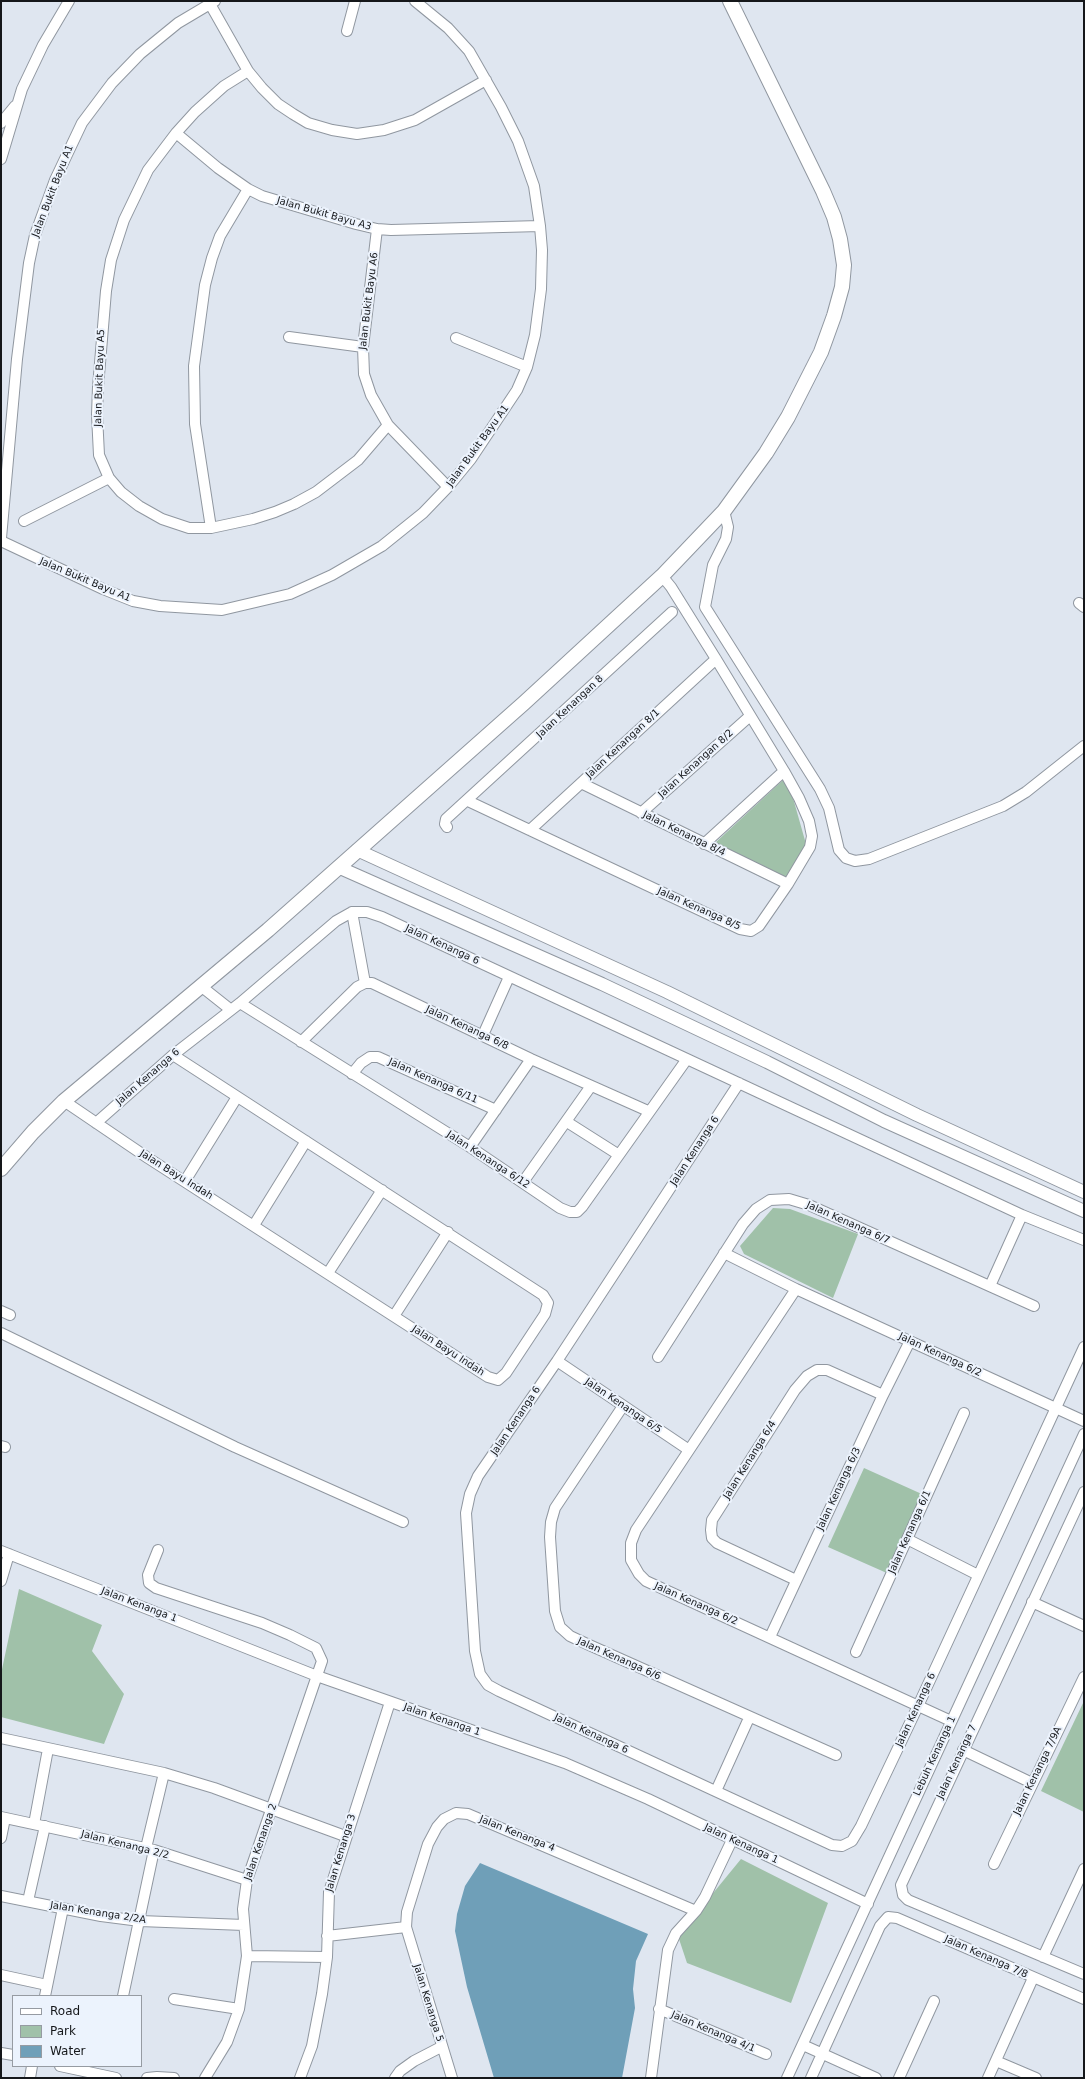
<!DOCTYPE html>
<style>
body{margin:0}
#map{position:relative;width:1085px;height:2079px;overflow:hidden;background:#dfe6f0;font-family:"DejaVu Sans",sans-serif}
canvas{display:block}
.frame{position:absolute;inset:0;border:2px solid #15171a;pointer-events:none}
.legend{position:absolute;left:12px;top:1995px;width:130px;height:72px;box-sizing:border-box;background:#ecf3fd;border:1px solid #969ba2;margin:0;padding:5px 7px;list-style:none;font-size:12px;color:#15171a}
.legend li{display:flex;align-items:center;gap:8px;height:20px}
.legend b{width:20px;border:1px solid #969ba2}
</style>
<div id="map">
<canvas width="1085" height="2079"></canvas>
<div class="frame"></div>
<ul class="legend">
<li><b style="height:5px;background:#fff"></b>Road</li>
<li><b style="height:11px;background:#a0c1a9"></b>Park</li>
<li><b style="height:11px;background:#6f9fb8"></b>Water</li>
</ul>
</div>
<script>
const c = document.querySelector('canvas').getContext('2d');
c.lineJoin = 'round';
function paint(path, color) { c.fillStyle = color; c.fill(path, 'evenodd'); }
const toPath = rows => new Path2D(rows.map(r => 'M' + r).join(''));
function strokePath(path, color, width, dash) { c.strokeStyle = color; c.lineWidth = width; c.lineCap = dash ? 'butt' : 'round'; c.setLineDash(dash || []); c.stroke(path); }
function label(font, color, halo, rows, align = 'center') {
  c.font = font + ' "DejaVu Sans",sans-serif'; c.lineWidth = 4; c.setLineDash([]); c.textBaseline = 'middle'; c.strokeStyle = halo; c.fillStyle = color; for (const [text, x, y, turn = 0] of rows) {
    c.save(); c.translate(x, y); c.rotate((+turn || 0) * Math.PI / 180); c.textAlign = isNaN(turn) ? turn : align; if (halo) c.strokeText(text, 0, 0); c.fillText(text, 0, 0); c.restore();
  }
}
paint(toPath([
 [783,780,793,798,806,844,785,879,715,843],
 [773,1208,790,1209,858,1234,833,1298,744,1254,740,1246],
 [864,1468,924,1495,889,1574,828,1547],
 [19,1589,102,1625,92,1651,124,1694,104,1744,1,1717,1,1674],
 [1084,1701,1084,1812,1041,1791],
 [741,1859,828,1903,791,2003,687,1963,678,1936]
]), '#a0c1a9');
paint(toPath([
 [480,1863,648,1934,636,1961,633,1989,635,2008,622,2078,494,2078,467,1987,455,1931,457,1914,465,1886]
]), '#6f9fb8');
const minor = toPath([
 [210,4,248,71,262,88,278,104,293,114,308,123,332,130,357,134,384,130,415,120,486,80],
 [347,31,355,1],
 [248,71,224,86,195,112,176,133,148,170,124,220,111,260,106,291,98,387,97,415,99,455,109,478,121,492,139,506,162,519,189,528,211,528,253,519,275,512,294,504,316,492,358,460,388,425],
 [1,123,15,106],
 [176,133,218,168,248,189,262,196,356,224,377,229,391,230,540,226],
 [1,159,22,89,43,45,69,1],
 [377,229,363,347,364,374,371,395,388,425,448,487],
 [289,337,363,347],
 [456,338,527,367],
 [724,511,728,527,726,539,713,565,705,607,820,789,829,808,839,850,846,858,855,861,869,859,1003,806,1026,792,1084,746],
 [24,521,109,478],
 [211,528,195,424,194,366,205,285,212,258,220,236,248,189],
 [1,538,17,359,29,263,35,235,55,180,82,123,112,83,140,54,178,23,215,1],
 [1,541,103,589,133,601,160,606,222,610,290,594,332,575,382,546,423,513,448,487,471,459,517,390,527,367,535,335,541,289,542,250,540,226,534,186,518,141,501,107,469,51,448,28,415,1],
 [1079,603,1084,607],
 [581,783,788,884],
 [468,801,740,929,751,931,759,926,788,884,810,847,812,836,809,821,799,798,784,771,716,659,671,587,662,576],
 [641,813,750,716],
 [447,827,445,824,446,819,672,612],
 [530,830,716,659],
 [704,844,784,771],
 [352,912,365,983],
 [202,987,231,1010],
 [240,1003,470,1147,560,1208,570,1212,577,1212,582,1207,687,1059],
 [483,1035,509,977],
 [301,1042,357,987,365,983,372,983,531,1059,648,1111],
 [352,1074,361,1063,370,1057,378,1057,496,1110],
 [739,1083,557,1361,478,1476,470,1494,466,1513,475,1651,480,1674,488,1685,499,1691,832,1845,842,1846,852,1841,861,1826,918,1706,1084,1347],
 [64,1101,148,1158,488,1377,498,1380,506,1373,545,1314,548,1303,543,1295,173,1055],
 [567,1122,619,1155],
 [96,1123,173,1055,240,1003,336,921,352,912,367,912,382,917,1022,1215,1084,1240],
 [470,1147,531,1059],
 [185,1181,237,1097],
 [523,1182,591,1086],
 [254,1225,306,1141],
 [724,1253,796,1289,1084,1421],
 [328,1273,382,1190],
 [990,1286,1022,1215],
 [796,1289,636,1530,631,1543,631,1560,639,1574,646,1581,659,1587,951,1721],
 [1,1311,10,1315],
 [394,1316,448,1232],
 [1,1333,235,1447,403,1522],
 [658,1357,743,1224,756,1209,770,1200,789,1199,809,1205,1034,1306],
 [557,1361,689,1450],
 [623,1406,555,1508,551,1522,550,1537,555,1611,560,1627,570,1636,587,1644,836,1755],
 [1,1446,5,1447],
 [1084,1492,901,1885,903,1895,908,1900,1084,1974],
 [907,1539,978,1575],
 [158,1550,148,1575,149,1583,156,1588,262,1623,290,1635,316,1648,322,1661,247,1880,243,1909,247,1956,239,2009,227,2042,205,2078],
 [1,1551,317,1676,565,1763,648,1799,868,1904],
 [796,1580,717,1543,712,1538,711,1530,712,1520,795,1390,807,1376,817,1370,827,1370,883,1395],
 [1,1581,9,1554],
 [1032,1602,1084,1626],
 [770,1637,883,1395,910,1341],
 [856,1652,964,1413],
 [1,1738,164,1773,214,1788,345,1836],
 [963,1750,1032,1783],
 [716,1791,749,1718],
 [1,1817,154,1850,247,1880],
 [34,1824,48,1749],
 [1,1838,5,1818],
 [146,1848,164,1773],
 [994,1864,1084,1677],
 [1,1896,101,1916,140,1921,244,1925],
 [28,1901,45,1826],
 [327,1936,406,1927],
 [247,1956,327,1957],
 [1043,1957,1084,1869],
 [1,1975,47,1985],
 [45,1996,63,1908],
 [123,1996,154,1850],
 [174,1999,239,2009],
 [659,2009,766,2054],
 [803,2045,876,2078],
 [1,2053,13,2055],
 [996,2061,1036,2078],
 [60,2066,116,2078],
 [30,2078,32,2066],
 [147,2078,157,2077,174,2078],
 [300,2078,312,2046,322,1994,327,1957,329,1892,390,1702],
 [395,2078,400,2071,414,2061,441,2047],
 [452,2078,406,1927,407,1912,428,1844,437,1827,444,1819,456,1813,468,1814,696,1911],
 [651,2078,668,1950,676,1933,696,1911,705,1897,732,1840],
 [787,2078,1084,1434],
 [811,2078,880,1926,888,1917,897,1918,1084,1999],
 [899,2078,934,2001],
 [988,2078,1033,1978]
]);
const tertiary = toPath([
 [357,850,667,992,917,1115,1084,1192],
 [338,867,602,984,767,1062,884,1121,1084,1211]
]);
const secondary = toPath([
 [1,1169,33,1132,64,1101,268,930,524,703,662,576,724,511,766,453,788,417,821,352,834,316,842,287,844,265,840,239,834,217,823,191,730,1]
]);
strokePath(minor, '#9097a0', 12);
strokePath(tertiary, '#9097a0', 14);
strokePath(secondary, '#9097a0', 16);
strokePath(minor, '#fff', 10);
strokePath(tertiary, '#fff', 12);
strokePath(secondary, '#fff', 14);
label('10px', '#15171a', '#ecf3fd', [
 ["Jalan Bukit Bayu A1",53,191,-69],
 ["Jalan Bukit Bayu A3",324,214,16],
 ["Jalan Bukit Bayu A6",369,301,-83],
 ["Jalan Bukit Bayu A5",100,378,-88],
 ["Jalan Bukit Bayu A1",478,446,-54],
 ["Jalan Bukit Bayu A1",85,580,23],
 ["Jalan Kenangan 8",570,707,-43],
 ["Jalan Kenangan 8/1",623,744,-43],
 ["Jalan Kenangan 8/2",696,764,-42],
 ["Jalan Kenanga 8/4",684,834,26],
 ["Jalan Kenanga 8/5",699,909,24],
 ["Jalan Kenanga 6",442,945,25],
 ["Jalan Kenanga 6/8",467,1028,25],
 ["Jalan Kenanga 6",148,1077,-41],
 ["Jalan Kenanga 6/11",433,1081,24],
 ["Jalan Kenanga 6",695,1151,-57],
 ["Jalan Kenanga 6/12",488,1160,33],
 ["Jalan Bayu Indah",176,1175,32],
 ["Jalan Kenanga 6/7",848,1223,24],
 ["Jalan Bayu Indah",448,1351,33],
 ["Jalan Kenanga 6/2",940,1355,25],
 ["Jalan Kenanga 6/5",623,1406,34],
 ["Jalan Kenanga 6",516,1421,-56],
 ["Jalan Kenanga 6/4",750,1460,-58],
 ["Jalan Kenanga 6/3",839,1489,-65],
 ["Jalan Kenanga 6/1",910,1532,-66],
 ["Jalan Kenanga 6/2",696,1604,24],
 ["Jalan Kenanga 1",139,1605,21],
 ["Jalan Kenanga 6/6",619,1659,24],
 ["Jalan Kenanga 6",916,1710,-65],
 ["Jalan Kenanga 1",442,1720,19],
 ["Jalan Kenanga 6",591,1734,25],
 ["Lebuh Kenanga 1",935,1756,-65],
 ["Jalan Kenanga 7",957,1762,-65],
 ["Jalan Kenanga 7/9A",1038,1771,-64],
 ["Jalan Kenanga 4",517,1834,22],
 ["Jalan Kenanga 2",261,1842,-71],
 ["Jalan Kenanga 1",741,1844,25],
 ["Jalan Kenanga 2/2",125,1845,14],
 ["Jalan Kenanga 3",341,1853,-73],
 ["Jalan Kenanga 2/2A",98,1913,9],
 ["Jalan Kenanga 7/8",986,1957,24],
 ["Jalan Kenanga 5",428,2003,73],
 ["Jalan Kenanga 4/1",713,2032,23]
]);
</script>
